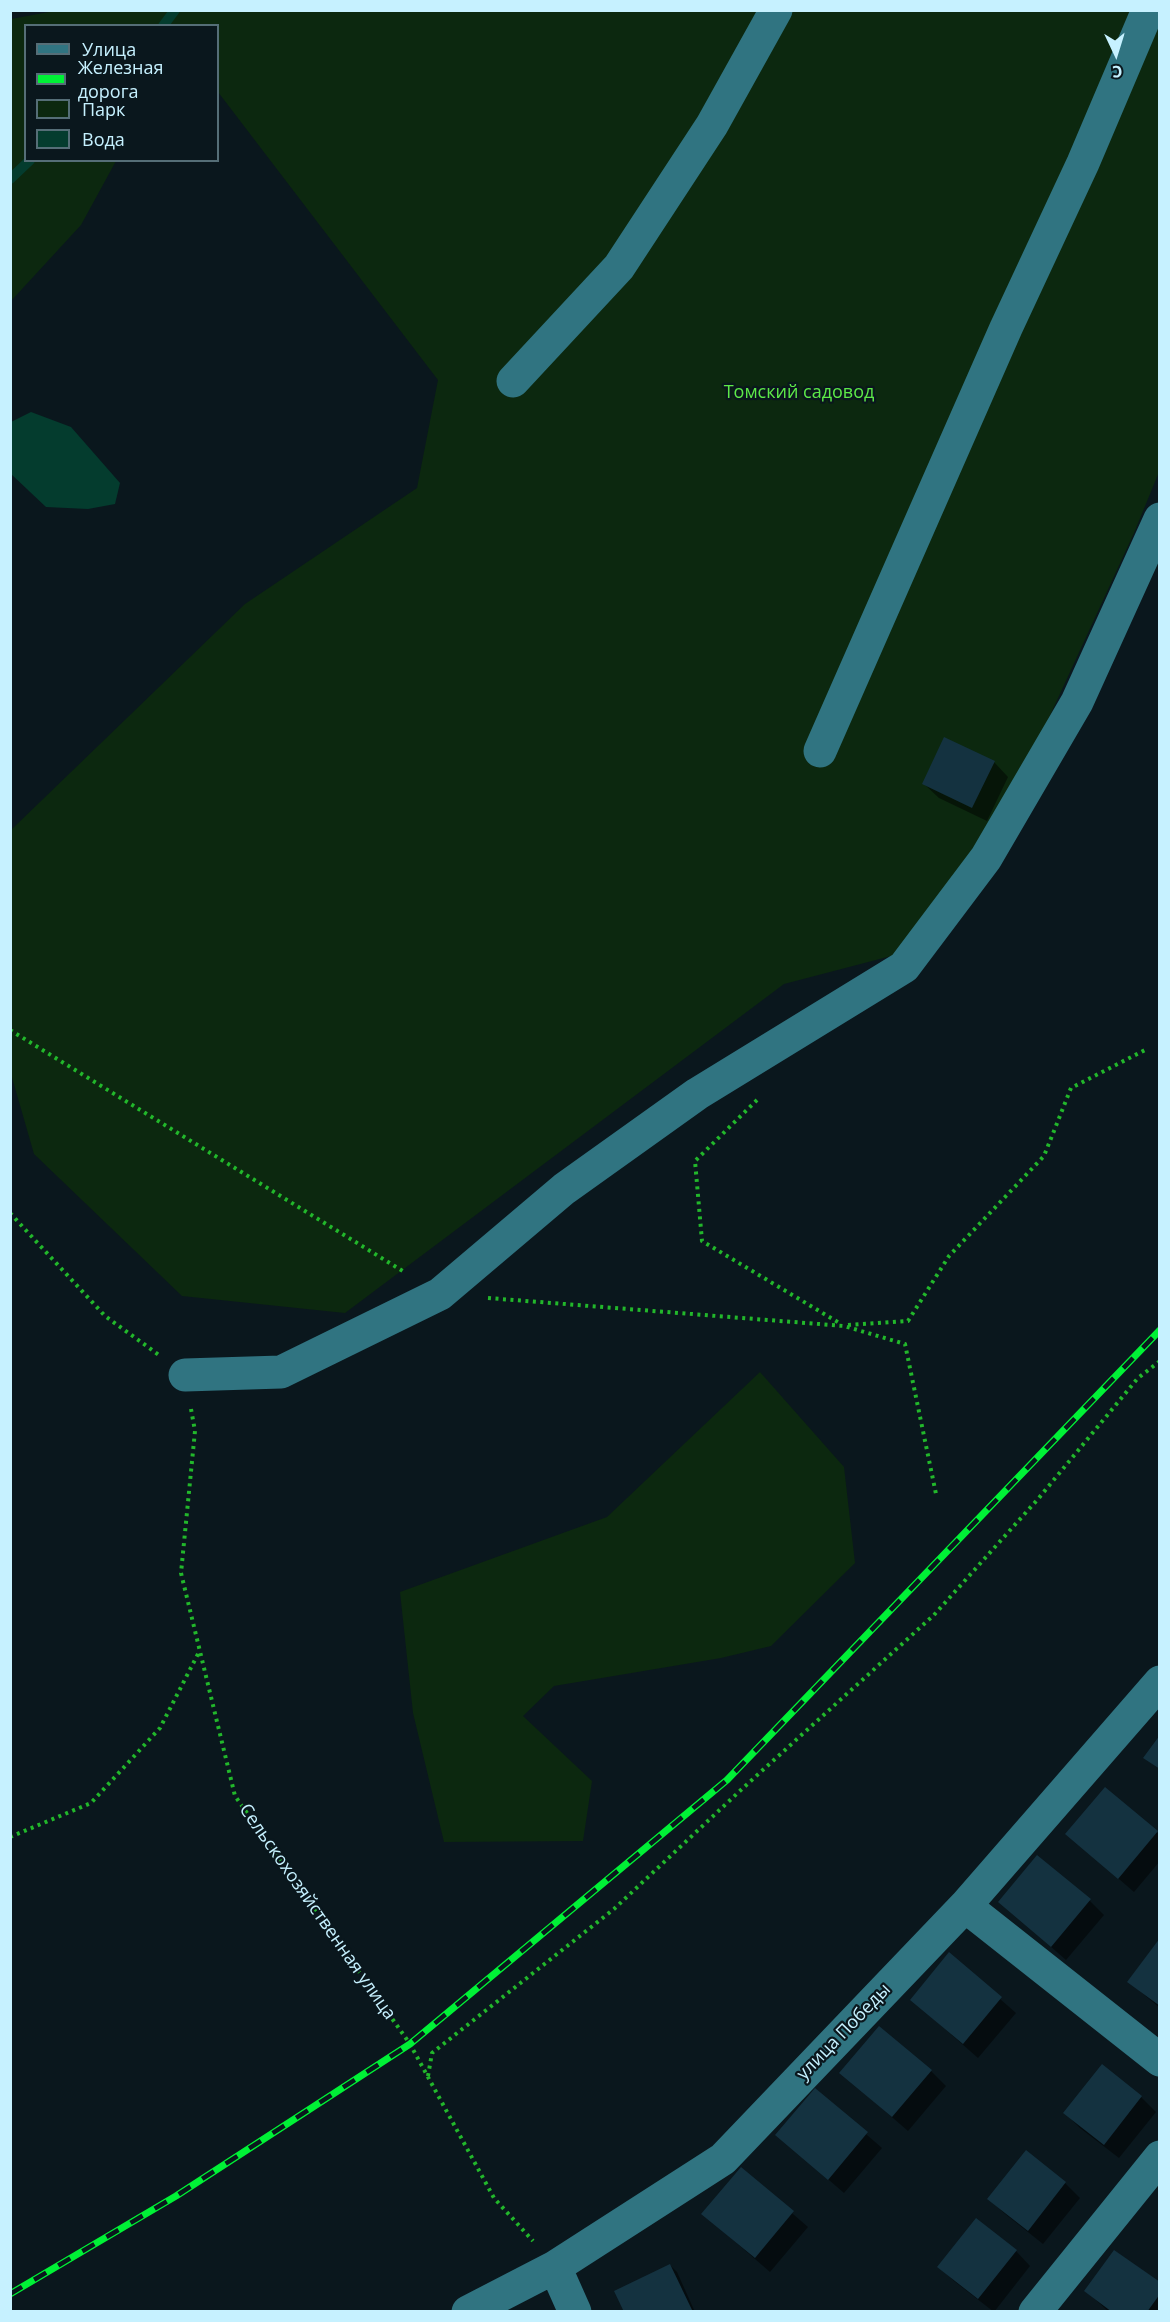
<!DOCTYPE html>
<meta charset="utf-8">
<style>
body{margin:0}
#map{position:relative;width:1170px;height:2322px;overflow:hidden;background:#0a171d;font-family:"Open Sans",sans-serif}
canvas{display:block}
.frame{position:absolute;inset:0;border:12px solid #c6f1ff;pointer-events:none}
.legend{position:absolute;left:24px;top:24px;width:195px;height:138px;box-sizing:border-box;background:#0a171d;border:2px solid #556e77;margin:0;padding:8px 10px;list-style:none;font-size:18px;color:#c6f1ff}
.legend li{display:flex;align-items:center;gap:12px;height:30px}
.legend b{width:30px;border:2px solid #556e77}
.north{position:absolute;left:1086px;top:24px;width:60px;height:60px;-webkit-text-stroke:4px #0a171d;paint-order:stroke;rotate:176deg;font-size:16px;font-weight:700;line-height:24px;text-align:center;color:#c6f1ff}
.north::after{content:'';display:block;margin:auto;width:21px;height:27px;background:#c6f1ff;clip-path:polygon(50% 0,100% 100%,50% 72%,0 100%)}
</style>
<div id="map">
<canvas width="1170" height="2322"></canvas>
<div class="frame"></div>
<ul class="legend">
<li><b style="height:8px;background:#307481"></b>Улица</li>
<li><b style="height:8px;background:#00f136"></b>Железная дорога</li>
<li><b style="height:16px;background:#0c280f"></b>Парк</li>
<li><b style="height:16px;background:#043c2e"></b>Вода</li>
</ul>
<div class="north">С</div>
</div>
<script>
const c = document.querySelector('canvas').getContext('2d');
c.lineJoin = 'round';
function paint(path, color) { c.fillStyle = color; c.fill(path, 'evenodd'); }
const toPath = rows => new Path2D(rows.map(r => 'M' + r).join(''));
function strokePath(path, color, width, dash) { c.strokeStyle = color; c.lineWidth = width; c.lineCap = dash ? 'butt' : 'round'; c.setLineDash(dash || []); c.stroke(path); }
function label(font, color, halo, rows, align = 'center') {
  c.font = font + ' "Open Sans",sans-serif'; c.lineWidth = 4.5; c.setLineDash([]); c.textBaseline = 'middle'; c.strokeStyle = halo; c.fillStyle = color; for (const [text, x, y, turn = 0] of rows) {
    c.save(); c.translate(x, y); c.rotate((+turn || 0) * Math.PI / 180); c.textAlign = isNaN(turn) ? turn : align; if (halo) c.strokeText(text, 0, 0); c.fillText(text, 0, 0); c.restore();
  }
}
paint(toPath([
 [60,10,1159,11,1159,472,1134,533,1041,735,975,851,895,955,784,984,345,1313,182,1296,34,1154,11,1074,11,830,245,604,417,488,438,380,218,92,218,26,26,26,26,160,116,161,81,225,11,301,11,19],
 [760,1372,844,1467,855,1563,771,1646,721,1658,554,1686,523,1716,592,1781,583,1841,444,1842,413,1713,400,1592,607,1517]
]), '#0c280f');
paint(toPath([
 [31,412,71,427,120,483,115,504,88,509,46,507,11,474,11,422]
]), '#043c2e');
paint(toPath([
 [994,762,1008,777,987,821,939,798,924,784],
 [1105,1789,1160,1835,1160,1861,1134,1892,1067,1834],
 [1090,1901,1104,1915,1066,1960,1000,1902],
 [1160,1940,1160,2008,1129,1982],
 [949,1954,1016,2013,978,2058,912,2000],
 [1102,2066,1141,2097,1156,2112,1119,2158,1080,2128,1065,2113],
 [931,2071,946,2086,908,2131,841,2073],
 [815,2090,882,2148,844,2193,777,2135],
 [1026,2152,1065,2183,1080,2198,1043,2244,1004,2213,989,2199],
 [741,2169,808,2227,770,2272,703,2214],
 [1016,2251,1030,2266,994,2312,954,2281,939,2267],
 [670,2265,677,2272,695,2312,626,2312],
 [1160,2284,1160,2312,1109,2312,1086,2291]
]), '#0007');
strokePath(toPath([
 [163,26,175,10],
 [10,179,30,160]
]), '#043c2e', 10);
paint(toPath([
 [944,737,995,761,972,808,922,784],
 [1160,1735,1160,1769,1143,1758],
 [1105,1787,1158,1831,1118,1879,1065,1834],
 [1037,1855,1091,1899,1051,1947,998,1902],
 [1160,1938,1160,2006,1127,1982],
 [949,1952,1002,1997,963,2044,910,2000],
 [879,2026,932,2070,892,2117,839,2073],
 [1102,2064,1142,2096,1104,2145,1063,2113],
 [815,2088,868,2132,828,2180,775,2135],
 [1026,2150,1066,2182,1028,2231,987,2199],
 [741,2167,794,2211,755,2258,701,2214],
 [976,2218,1017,2250,978,2299,937,2267],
 [1114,2250,1160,2282,1160,2294,1147,2312,1112,2312,1084,2291],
 [670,2264,693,2312,624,2312,614,2291]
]), '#143240');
strokePath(toPath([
 [10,1030,406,1273],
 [757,1100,695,1161,702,1241,841,1324],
 [10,1213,105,1316,159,1355],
 [488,1298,844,1326,905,1344,936,1494],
 [848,1325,908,1321,949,1256,1044,1156,1071,1088,1145,1050],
 [191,1409,195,1431,181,1573,235,1796,410,2044,494,2198,533,2241],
 [10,1837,91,1803,160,1728,199,1652],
 [428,2076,432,2053,614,1909,743,1788,934,1615,1038,1499,1138,1378,1160,1361]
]), '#22b72b', 4, [3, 4.5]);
strokePath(toPath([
 [513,381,619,267,712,125,776,10],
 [820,751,1006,328,1083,163,1148,10],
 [185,1375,281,1372,440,1294,564,1189,697,1094,904,967,986,858,1077,702,1160,519],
 [965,1906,1160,2060],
 [555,2267,575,2312],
 [468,2312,555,2267,723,2159,965,1906,1160,1682],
 [1035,2312,1160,2157]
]), '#307481', 33);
const rail = toPath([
 [10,2294,176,2196,410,2044,727,1780,1160,1330]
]);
strokePath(rail, '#00f136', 7);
strokePath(rail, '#0a171d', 4.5, [14]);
label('18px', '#5de948', '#0a171d', [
 ["Томский садовод",799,393]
]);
label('18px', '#c6f1ff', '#0a171d', [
 ["Сельскохозяйственная улица",317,1912,55],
 ["улица Победы",844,2032,-46]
]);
</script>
